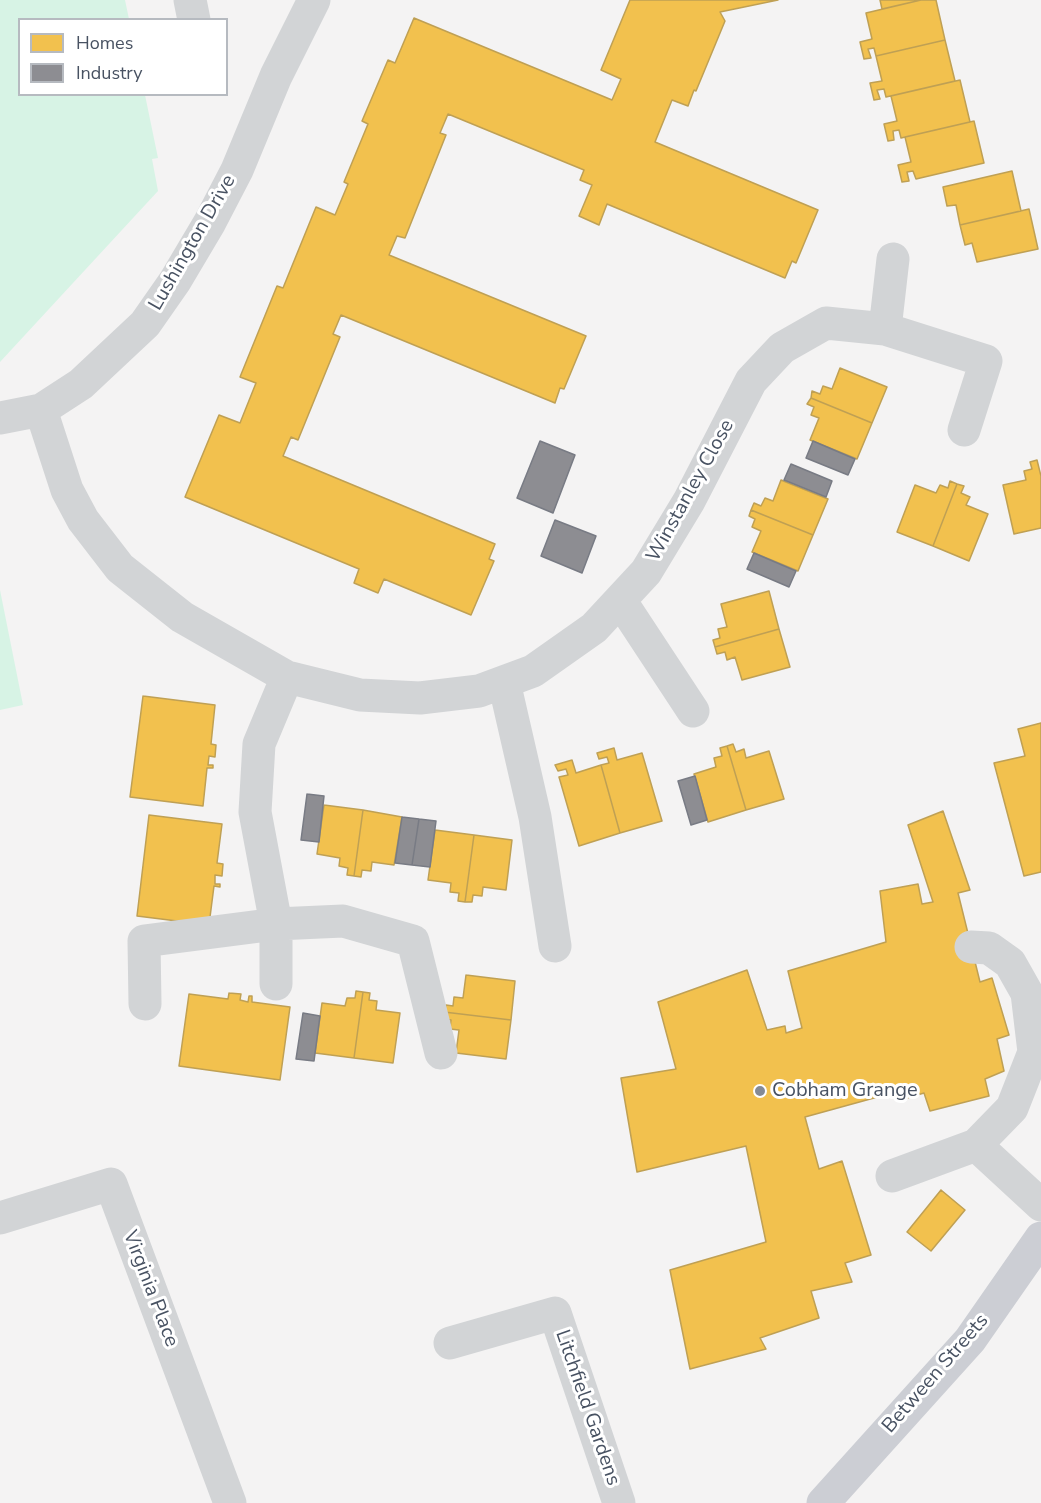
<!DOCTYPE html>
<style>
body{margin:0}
#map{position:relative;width:1041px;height:1503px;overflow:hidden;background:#f4f3f3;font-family:"Nunito Sans",sans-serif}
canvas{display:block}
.legend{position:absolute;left:18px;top:18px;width:210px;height:78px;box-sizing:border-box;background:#fff;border:2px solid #b6bac0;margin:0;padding:8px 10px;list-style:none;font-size:18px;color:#485262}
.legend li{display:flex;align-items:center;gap:12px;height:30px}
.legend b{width:30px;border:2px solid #b6bac0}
</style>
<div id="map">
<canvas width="1041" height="1503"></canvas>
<ul class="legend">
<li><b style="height:16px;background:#f2c14e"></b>Homes</li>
<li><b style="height:16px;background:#8d8d92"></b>Industry</li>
</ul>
</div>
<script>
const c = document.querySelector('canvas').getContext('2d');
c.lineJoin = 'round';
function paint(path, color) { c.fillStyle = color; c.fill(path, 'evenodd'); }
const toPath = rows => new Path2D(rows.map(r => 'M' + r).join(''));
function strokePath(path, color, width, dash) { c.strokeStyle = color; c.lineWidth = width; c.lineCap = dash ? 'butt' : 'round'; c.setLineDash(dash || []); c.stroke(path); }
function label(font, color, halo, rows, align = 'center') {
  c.font = font + ' "Nunito Sans",sans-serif'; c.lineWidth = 6; c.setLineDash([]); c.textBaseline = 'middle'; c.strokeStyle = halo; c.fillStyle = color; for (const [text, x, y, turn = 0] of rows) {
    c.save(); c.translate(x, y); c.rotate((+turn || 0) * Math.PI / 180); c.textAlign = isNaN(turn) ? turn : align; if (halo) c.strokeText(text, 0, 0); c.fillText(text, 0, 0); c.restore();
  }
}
paint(toPath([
 [0,0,125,0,129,19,20,20,20,94,145,95,158,158,152,159,158,191,0,362],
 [0,590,23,705,0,710]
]), '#d7f3e5');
const homes = toPath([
 [630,0,778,0,720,12,725,21,696,91,694,90,688,106,672,100,655,142,818,210,796,263,792,261,785,278,607,204,599,225,579,216,592,185,580,180,584,170,448,114,440,133,446,135,405,238,397,236,389,255,586,336,564,389,560,388,555,403,341,315,333,334,340,337,298,440,291,437,283,456,495,544,489,559,494,561,471,615,384,579,378,593,354,583,359,569,185,497,219,415,240,423,256,383,240,377,277,286,283,288,316,207,335,215,348,184,344,182,368,124,362,121,388,60,395,63,414,18,612,100,621,79,601,70,630,0],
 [880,0,921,0,882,9,880,0],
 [921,0,936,0,945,40,876,56,874,48,868,49,871,58,864,59,860,42,872,39,866,13,921,0],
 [945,40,955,81,886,97,884,89,877,90,880,99,874,100,870,83,882,81,876,56,945,40],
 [960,80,970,122,901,138,899,130,893,131,894,140,888,141,884,124,897,121,891,96,960,80],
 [974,121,984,163,916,179,913,171,907,172,909,181,902,182,898,165,911,162,905,137,974,121],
 [1012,171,1021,211,960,225,956,205,947,206,943,187,1012,171],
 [1029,209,1038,249,977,262,972,243,965,245,960,225,1029,209],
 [840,368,887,387,872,423,811,398,812,391,820,394,823,386,832,389,840,368],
 [811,398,872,423,857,459,810,440,819,418,811,415,814,407,807,404,811,398],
 [1037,460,1041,476,1041,528,1014,534,1003,485,1026,480,1024,471,1032,469,1030,462,1037,460],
 [781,480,828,499,813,535,751,510,754,503,761,506,765,498,773,501,781,480],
 [950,481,957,484,933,546,897,532,915,485,936,493,940,485,948,488,950,481],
 [957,484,964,486,961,493,970,497,966,505,988,514,969,561,933,546,957,484],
 [751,510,813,535,798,571,752,552,761,531,752,527,755,519,749,516,751,510],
 [769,591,779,629,715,647,713,640,720,638,718,629,727,627,721,604,769,591],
 [779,629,790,667,742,680,735,657,727,660,725,652,717,654,715,647,779,629],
 [143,696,215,705,211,744,216,745,215,757,209,756,208,765,213,765,213,768,207,768,203,806,130,797,143,696],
 [1041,723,1041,872,1024,876,994,763,1025,756,1018,729,1041,723],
 [733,744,736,752,744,749,746,758,769,751,784,799,746,810,727,746,733,744],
 [727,746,746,810,708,822,694,774,716,767,714,758,722,756,720,748,727,746],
 [614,748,617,760,642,753,662,821,620,833,601,765,609,763,607,757,599,759,597,753,614,748],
 [572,760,576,773,601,765,620,833,579,846,559,777,568,775,566,769,558,771,555,765,572,760],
 [324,805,363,810,354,876,347,875,348,868,339,866,340,858,317,854,324,805],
 [363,810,402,817,394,865,372,862,371,871,362,870,361,877,354,876,363,810],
 [943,811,970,890,958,893,980,982,992,978,1009,1035,997,1039,1004,1071,985,1079,989,1096,930,1111,924,1093,907,1098,903,1090,805,1117,819,1169,842,1161,871,1255,845,1263,852,1282,811,1291,819,1318,760,1338,766,1349,690,1369,670,1270,766,1242,746,1146,637,1172,621,1078,676,1069,658,1002,747,970,767,1030,785,1026,786,1033,802,1028,788,971,886,942,880,891,918,884,922,904,933,902,908,825,943,811],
 [149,815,222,824,217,863,223,864,222,876,215,875,215,884,220,884,220,887,214,886,209,925,137,916,149,815],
 [435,830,474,835,465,902,458,901,459,893,450,892,451,883,428,880,435,830],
 [474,835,512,840,506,890,483,887,482,896,473,895,472,902,465,902,474,835],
 [466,975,515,981,511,1020,444,1012,446,1005,453,1006,454,997,463,998,466,975],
 [356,991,363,992,354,1058,315,1053,322,1003,345,1006,347,998,355,998,356,991],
 [363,992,370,993,369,1000,377,1001,376,1010,400,1013,393,1063,354,1058,363,992],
 [229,993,241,994,240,1000,248,1002,249,996,252,996,252,1002,290,1007,280,1080,179,1066,189,994,228,999,229,993],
 [444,1012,511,1020,506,1059,456,1053,459,1030,450,1029,451,1020,443,1019,444,1012],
 [941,1190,965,1210,931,1251,907,1232,941,1190]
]);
paint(homes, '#f2c14e');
strokePath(homes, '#bfa054', 1.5);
const industry = toPath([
 [540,441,575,455,553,513,517,498,540,441],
 [813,441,855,459,848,475,806,458,813,441],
 [791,464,832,481,826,497,784,480,791,464],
 [555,520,596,536,582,573,541,556,555,520],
 [754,553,796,571,789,587,747,569,754,553],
 [695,776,707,820,691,825,678,781,695,776],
 [307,794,324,796,319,842,301,840,307,794],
 [402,817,419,819,412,865,395,863,402,817],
 [419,819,436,821,430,867,412,865,419,819],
 [303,1013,320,1016,314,1061,296,1059,303,1013]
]);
paint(industry, '#8d8d92');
strokePath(industry, '#787b84', 1.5);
strokePath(toPath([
 [190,0,194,20],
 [885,329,893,259],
 [41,410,67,490,83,520,120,568,182,617,287,677,360,695,420,698,479,691,533,671,594,628,646,572,689,501,751,381,782,348,826,323,885,329,986,361,964,430],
 [0,418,41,410,81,384,145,324,175,281,210,222,237,170,276,76,314,0],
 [620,600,693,711],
 [504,682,535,817,555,946],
 [971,947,989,948,1010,963,1027,993,1034,1052,1012,1108,976,1145],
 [276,984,276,924,255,812,259,744,287,677],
 [145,1004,144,941,276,924,343,921,413,941,441,1053],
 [892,1176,976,1145,1041,1205],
 [0,1218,111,1184,230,1503],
 [450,1343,555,1313,619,1503]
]), '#d2d4d6', 33);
strokePath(toPath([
 [823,1503,970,1340,1041,1238]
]), '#ccced4', 33);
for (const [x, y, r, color] of [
 [760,1091,6,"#848a95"]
]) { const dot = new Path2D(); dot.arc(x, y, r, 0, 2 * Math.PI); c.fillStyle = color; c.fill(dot); strokePath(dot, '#fff', 2); }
label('20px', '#485262', '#fff', [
 ["Lushington Drive",193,243,-60],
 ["Winstanley Close",691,491,-61],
 ["Virginia Place",150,1289,69],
 ["Between Streets",936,1374,-49],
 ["Litchfield Gardens",587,1408,71]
]);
label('20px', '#485262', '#fff', [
 ["Cobham Grange",772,1091]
], 'left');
</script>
